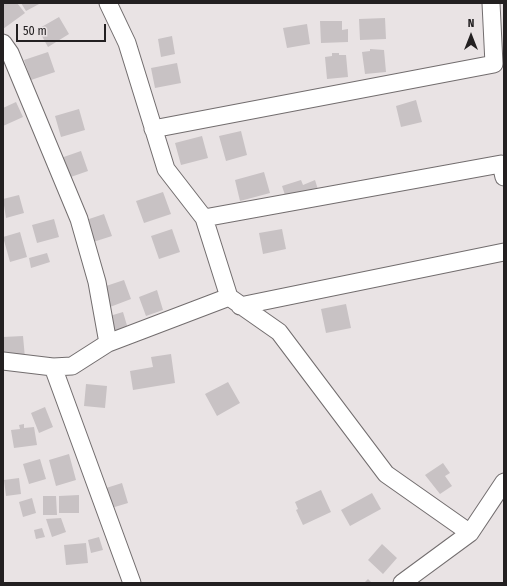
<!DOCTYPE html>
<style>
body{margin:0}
#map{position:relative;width:507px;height:586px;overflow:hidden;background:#e9e3e4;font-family:"Fira Sans Condensed",sans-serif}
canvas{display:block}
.frame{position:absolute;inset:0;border:4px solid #232021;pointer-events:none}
.north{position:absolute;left:451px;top:16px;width:40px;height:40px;-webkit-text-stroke:3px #e9e3e4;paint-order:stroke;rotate:0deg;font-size:11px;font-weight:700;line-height:16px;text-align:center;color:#232021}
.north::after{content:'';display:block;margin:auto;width:14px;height:18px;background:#232021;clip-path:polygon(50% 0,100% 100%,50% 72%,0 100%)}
.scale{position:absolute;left:16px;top:24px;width:90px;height:18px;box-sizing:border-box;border:2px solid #232021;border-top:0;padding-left:5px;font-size:12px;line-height:14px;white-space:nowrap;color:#232021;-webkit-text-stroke:3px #e9e3e4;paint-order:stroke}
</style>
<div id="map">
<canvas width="507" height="586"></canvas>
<div class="frame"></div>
<div class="north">N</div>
<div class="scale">50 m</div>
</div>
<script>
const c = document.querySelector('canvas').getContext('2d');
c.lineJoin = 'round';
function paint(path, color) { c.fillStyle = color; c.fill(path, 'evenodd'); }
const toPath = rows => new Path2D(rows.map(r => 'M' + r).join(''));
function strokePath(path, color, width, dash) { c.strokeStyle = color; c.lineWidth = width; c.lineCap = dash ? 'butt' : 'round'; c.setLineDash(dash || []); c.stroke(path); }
paint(toPath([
 [3,3,17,3,25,13,3,29],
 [21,3,41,3,26,11],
 [59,17,69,34,48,47,38,29],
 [385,18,386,39,360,40,359,19],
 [320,21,342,21,342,30,348,29,348,42,321,43],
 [307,24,310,44,287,48,283,28],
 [172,36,175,54,161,57,158,39],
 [370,49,384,50,386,72,365,74,362,52,370,51],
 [48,52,55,72,31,80,24,60],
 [332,53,339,53,339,55,346,55,348,77,327,79,325,57,332,56],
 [177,63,181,83,155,88,151,68],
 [416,100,422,122,401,127,396,106],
 [16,102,23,117,3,126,3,108],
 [79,109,85,130,61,137,55,116],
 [241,131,247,155,226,161,219,136],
 [202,136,208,158,181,165,175,143],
 [81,151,88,171,65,179,58,159],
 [264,172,270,193,240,201,235,180],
 [301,180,303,185,315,180,320,196,289,207,282,186],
 [163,192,171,214,144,223,136,201],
 [19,195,24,213,6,218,3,199],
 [104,214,112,236,90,243,83,221],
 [54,219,59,237,37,243,32,225],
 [172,229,180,252,159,259,151,236],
 [282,229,286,249,263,254,259,233],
 [20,232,27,257,10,262,3,237],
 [47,253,50,262,31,268,29,258],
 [124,280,131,299,110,307,103,287],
 [157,290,163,310,146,316,139,297],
 [346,304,351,328,326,333,321,309],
 [123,312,128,329,109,335,103,318],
 [23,336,25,358,3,360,3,337],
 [171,354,175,383,133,390,130,371,153,367,151,357],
 [228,382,240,403,217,416,205,394],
 [86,384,107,386,105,408,84,406],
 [45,407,53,427,39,433,31,413],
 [24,424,24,428,34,427,37,445,14,448,11,430,20,429,19,425],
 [69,454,76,480,56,486,49,460],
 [40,459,46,479,29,484,23,464],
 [443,463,450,473,445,476,452,486,440,494,425,475],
 [19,478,21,494,6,496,4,480],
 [122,483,128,503,108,509,103,489],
 [321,490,331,512,303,525,296,510,298,509,295,502],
 [372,493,381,509,350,526,341,510],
 [79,495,79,513,59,513,59,496],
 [43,496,56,496,57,515,43,515],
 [32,498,36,513,23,517,19,502],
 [61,518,66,532,52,537,46,519],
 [42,528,45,537,36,539,34,530],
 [99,537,103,550,91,553,88,540],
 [86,543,88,563,66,565,64,545],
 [382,544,397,558,383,574,368,560],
 [368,579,372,583,364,583]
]), '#c8c2c4');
const minor = toPath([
 [108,3,127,43,166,169,204,218,229,297],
 [3,43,10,53,79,219,97,282,108,343],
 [153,129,494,64,491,3],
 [204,218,501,164,504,177],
 [240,306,504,252],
 [3,361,53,367,72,366,108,343,229,297,279,332,386,474,470,533],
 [53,367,132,583],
 [402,583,470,533,504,482]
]);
strokePath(minor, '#726d6e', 19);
strokePath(minor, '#fff', 17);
</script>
